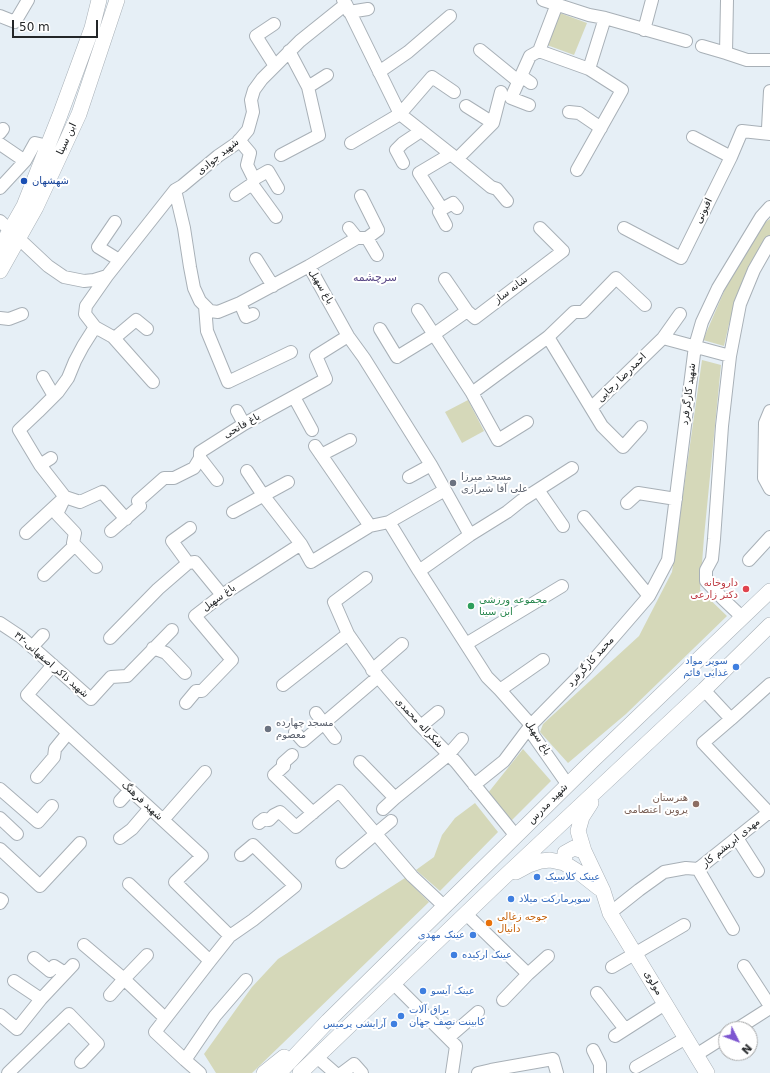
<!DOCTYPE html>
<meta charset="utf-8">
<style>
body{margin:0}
#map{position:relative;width:770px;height:1073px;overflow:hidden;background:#e6eff6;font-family:"DejaVu Sans",sans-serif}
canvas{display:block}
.north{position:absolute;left:718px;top:1021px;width:40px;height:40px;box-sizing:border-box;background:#fff;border:1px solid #a7a8a9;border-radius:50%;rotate:132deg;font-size:11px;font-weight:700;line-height:16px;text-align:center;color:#232628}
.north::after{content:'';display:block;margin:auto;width:14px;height:18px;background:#7d56d0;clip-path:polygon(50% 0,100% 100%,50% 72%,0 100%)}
.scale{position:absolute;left:12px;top:20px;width:86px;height:18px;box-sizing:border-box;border:2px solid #232628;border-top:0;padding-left:5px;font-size:12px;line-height:14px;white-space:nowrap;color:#232628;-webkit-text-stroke:3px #fff;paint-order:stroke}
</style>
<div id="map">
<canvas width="770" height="1073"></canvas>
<div class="north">N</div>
<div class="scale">50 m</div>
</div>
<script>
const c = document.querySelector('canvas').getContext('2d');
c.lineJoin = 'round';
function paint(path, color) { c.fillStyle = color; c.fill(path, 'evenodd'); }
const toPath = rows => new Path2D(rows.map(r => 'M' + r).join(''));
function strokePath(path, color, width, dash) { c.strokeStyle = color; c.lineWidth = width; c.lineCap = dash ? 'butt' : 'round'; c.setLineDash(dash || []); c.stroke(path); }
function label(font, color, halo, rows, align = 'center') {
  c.font = font + ' "DejaVu Sans",Vazirmatn,sans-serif'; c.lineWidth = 4; c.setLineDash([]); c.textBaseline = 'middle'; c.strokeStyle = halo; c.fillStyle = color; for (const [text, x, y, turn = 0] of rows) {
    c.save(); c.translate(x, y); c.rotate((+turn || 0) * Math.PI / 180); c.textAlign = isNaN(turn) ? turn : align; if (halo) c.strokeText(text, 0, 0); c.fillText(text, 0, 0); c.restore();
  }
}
paint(toPath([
 [560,13,587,23,574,55,547,45],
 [770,219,770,238,748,274,729,324,724,346,703,340,732,273,761,225],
 [702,360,721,365,704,537,700,590,727,616,626,714,568,763,540,732,543,724,639,636,672,572],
 [468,400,484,431,462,443,445,412],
 [523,749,551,781,511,821,488,793],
 [475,803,498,832,440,891,416,870,434,857,442,835,455,818],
 [405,878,429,902,252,1073,216,1073,204,1054,252,987,278,959]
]), '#d5d8b9');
const minor = toPath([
 [543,0,589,15,605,18,686,41],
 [346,4,400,114,457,159,491,187,497,189,507,201],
 [557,4,539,51,589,69,622,90,577,170],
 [349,12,368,9],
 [0,16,15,22,28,0],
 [274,24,256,36,275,66],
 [644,30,652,0],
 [702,46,726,53,747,60,770,60],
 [480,50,518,81],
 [726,53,727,0],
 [589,69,605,18],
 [379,72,408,52,450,16],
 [521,76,531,83],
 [308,87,327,75],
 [770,91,768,128,770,131],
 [529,105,511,98,530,56,539,51],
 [466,106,493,123],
 [569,112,579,113,601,128],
 [0,133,3,129],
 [693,137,731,157],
 [239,140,250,153,247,165,254,179,252,184,276,217],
 [351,143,400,114,432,77,454,92],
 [0,144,25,161],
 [281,155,319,135,308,87,289,51],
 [457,159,493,123,501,92],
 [403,163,396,150,403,143,421,131],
 [254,179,268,171,278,188],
 [0,188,25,161,35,143,48,146],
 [175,190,184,228,190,267,194,288,200,301,210,311,218,312,240,303,309,266,348,336,364,358,431,465,470,535,419,571,487,677,500,690,531,725,533,735,568,785],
 [236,195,252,184],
 [442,209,453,203,457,208],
 [0,221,48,266,64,277,84,281,94,280,107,276],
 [115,222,98,247,119,260],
 [446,225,439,212,442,209,419,173,451,154],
 [349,228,357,238],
 [624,228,681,258,731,157,742,131,770,134],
 [367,238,377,255],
 [256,259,273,286],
 [309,266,357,238,367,238,378,230,361,196],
 [445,279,467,311],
 [240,303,246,317,253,314],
 [205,306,207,331,228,382,291,352],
 [418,310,472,393,498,440,527,422],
 [0,318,9,319,22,314],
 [95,327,83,346,75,361,68,378,58,392,38,412,19,430,40,465,65,497,57,514,75,533,73,543,96,567],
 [147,329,136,320,117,336,113,337,95,327,85,314,86,306,107,276,175,190,182,186,218,156,237,143,248,130,253,112,251,100,254,90,262,79,300,41,346,4,343,0],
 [380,329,397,357,433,335,467,311,475,318,563,251,540,228],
 [113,337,153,382],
 [548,337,602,426,623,447,641,427],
 [663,338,680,314],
 [43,377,54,396],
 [472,393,548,337,574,312,583,312,616,278,645,305],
 [294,397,312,430],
 [591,408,663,338,730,356],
 [237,411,244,424],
 [770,411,765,423,764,478,770,489],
 [315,446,370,526],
 [321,455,350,440],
 [200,458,217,480],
 [40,465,51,458],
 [247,471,263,495,301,544,311,562,370,526,389,522,445,490],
 [409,477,431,465],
 [538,490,563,526],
 [627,503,638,493,676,499],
 [233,512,288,482],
 [584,517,649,596],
 [389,522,419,571],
 [111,531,140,506,138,501,164,478,174,478,194,468,200,458,200,452,244,424,326,379,316,356,348,336],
 [26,533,65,497,80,502,102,492,126,519],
 [470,535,507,512,522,500,572,468],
 [749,560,770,537],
 [188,563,172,541,190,528],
 [44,575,75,545],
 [366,578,334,602,348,634,378,677,417,722,456,762,516,836],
 [742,617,723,599,706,581,706,570,712,559,714,539,722,426,730,356,740,304,754,270,770,242],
 [0,623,21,637,91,699,111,677,127,676,172,630],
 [110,638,158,589,188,563,195,562,222,595],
 [466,644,562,586],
 [32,647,43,635],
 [153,648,166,653,185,673],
 [53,665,27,695,202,856,175,882,230,936],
 [372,670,402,644],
 [770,684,731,719,703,743,770,814],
 [283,685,348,634],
 [500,690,543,660],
 [704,690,731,719],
 [186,703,196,691,202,691,232,660,195,616,222,595,301,544],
 [316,713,335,738],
 [421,726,438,712],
 [295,732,303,741,378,677],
 [292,755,283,763,284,766,274,775,313,813],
 [360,762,395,798],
 [37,777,54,757,55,749,68,733],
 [474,785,504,761,531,725,585,670,649,596,668,560,695,346,702,322,718,288,761,217,770,207],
 [0,789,38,822,52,806],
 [120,801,130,790],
 [383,809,395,798,448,755,462,739],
 [0,818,17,834],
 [163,820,205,772],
 [259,823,264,819,269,820,274,815,280,812,296,827,339,791,412,876,445,907],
 [120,838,132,829,150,808],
 [737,838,758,871],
 [0,849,40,886,80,843],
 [342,862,391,821],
 [698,869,733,929],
 [129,884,210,961],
 [0,899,2,900,0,903],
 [610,913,639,890,664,872,686,868,698,869,768,813],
 [466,914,528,974],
 [84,945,124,979,165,1018],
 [34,958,50,971,54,966,65,973],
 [744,966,770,1006],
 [612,967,684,925],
 [14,981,41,999],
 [393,983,456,1046,452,1073],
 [597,993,625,1029],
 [110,995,124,979,147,955],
 [503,1000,528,974,548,956],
 [0,1015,17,1029,41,999,73,965],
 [737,1029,770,1008],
 [615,1036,665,1004],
 [448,1038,478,1012],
 [593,1050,600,1064,600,1073],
 [696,1055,726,1036],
 [319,1059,335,1073],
 [185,1060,215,1016,246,980],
 [636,1067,686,1038],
 [8,1073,69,1014,98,1044,81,1062],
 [200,1073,185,1060,155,1032,210,961,230,936,253,920,295,886,253,845,241,855],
 [342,1073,354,1064,362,1073],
 [478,1073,491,1070,553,1059,557,1073]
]);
const major = toPath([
 [0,248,24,206,60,115,92,28,99,0],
 [0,271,36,207,79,114,117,0],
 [591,803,582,817,578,831,584,851,603,891,610,913,707,1073],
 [564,863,565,853,574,848,584,851],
 [516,872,529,865,541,861,550,860,564,863,580,873,599,888],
 [264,1073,284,1057],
 [279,1073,328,1021,591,762,770,591],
 [300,1073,502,879,704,690,770,625]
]);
strokePath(minor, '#a8b0b7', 14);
strokePath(major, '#a8b0b7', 16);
strokePath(minor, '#fff', 12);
strokePath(major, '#fff', 15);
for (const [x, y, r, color] of [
 [24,181,4,"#1a4fb4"],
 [453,483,4,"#6b7280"],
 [746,589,4,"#e0444e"],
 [471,606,4,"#2e9e5b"],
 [736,667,4,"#3f7fe0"],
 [268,729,4,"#6b7280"],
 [696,804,4,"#8d6e63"],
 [537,877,4,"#3f7fe0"],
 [511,899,4,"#3f7fe0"],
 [489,923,4,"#e8710a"],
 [473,935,4,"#3f7fe0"],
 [454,955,4,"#3f7fe0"],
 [423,991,4,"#3f7fe0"],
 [401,1016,4,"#3f7fe0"],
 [394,1024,4,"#3f7fe0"]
]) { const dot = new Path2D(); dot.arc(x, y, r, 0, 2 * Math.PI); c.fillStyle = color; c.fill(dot); strokePath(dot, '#fff', 1.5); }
label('10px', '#232628', '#fff', [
 ["ابن سینا",67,139,-65],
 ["شهید جوادی",218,157,-39],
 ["افیونی",704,211,-64],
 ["باغ سهیل",321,287,60],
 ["شانه ساز",511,290,-37],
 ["احمدرضا رجایی",622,378,-45],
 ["شهید کارگرفرد",689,394,-83],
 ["باغ فاتحی",242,426,-30],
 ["باغ سهیل",219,598,-36],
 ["محمد کارگرفرد",591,662,-48],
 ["۳۲-شهید ذاکر اصفهانی",51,665,41],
 ["شکراله محمدی",419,723,47],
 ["باغ سهیل",538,738,59],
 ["شهید فرهنگ",142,801,43],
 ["شهید مدرس",548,804,-45],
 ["مهدی ابریشم کار",731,843,-39],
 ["مولوی",653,983,59]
]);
label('10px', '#164399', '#fff', [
 ["شهشهان",32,181]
], 'left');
label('10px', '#5b616d', '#fff', [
 ["مسجد میرزا",461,477],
 ["علی آقا شیرازی",461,489],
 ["مسجد چهارده",276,723],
 ["معصوم",276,735]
], 'left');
label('10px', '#be3a42', '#fff', [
 ["داروخانه",738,583],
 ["دکتر زارعی",738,595]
], 'right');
label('10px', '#27864d', '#fff', [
 ["مجموعه ورزشی",479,600],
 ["ابن سینا",479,612]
], 'left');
label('10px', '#366cbe', '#fff', [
 ["سوپر مواد",728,661,"right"],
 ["غذایی قائم",728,673,"right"],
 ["عینک کلاسیک",545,877],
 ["سوپرمارکت میلاد",519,899],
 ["عینک مهدی",465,935,"right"],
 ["عینک ارکیده",462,955],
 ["عینک آیسو",431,991],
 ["یراق آلات",409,1010],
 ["کابینت نصف جهان",409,1022],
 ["آرایشی پرمیس",386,1024,"right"]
], 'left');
label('10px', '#785e54', '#fff', [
 ["هنرستان",688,798],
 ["پروین اعتصامی",688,810]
], 'right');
label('10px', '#c56008', '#fff', [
 ["جوجه زغالی",497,917],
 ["دانیال",497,929]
], 'left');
label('11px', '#5b4a88', '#fff', [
 ["سرچشمه",375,278]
]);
</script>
